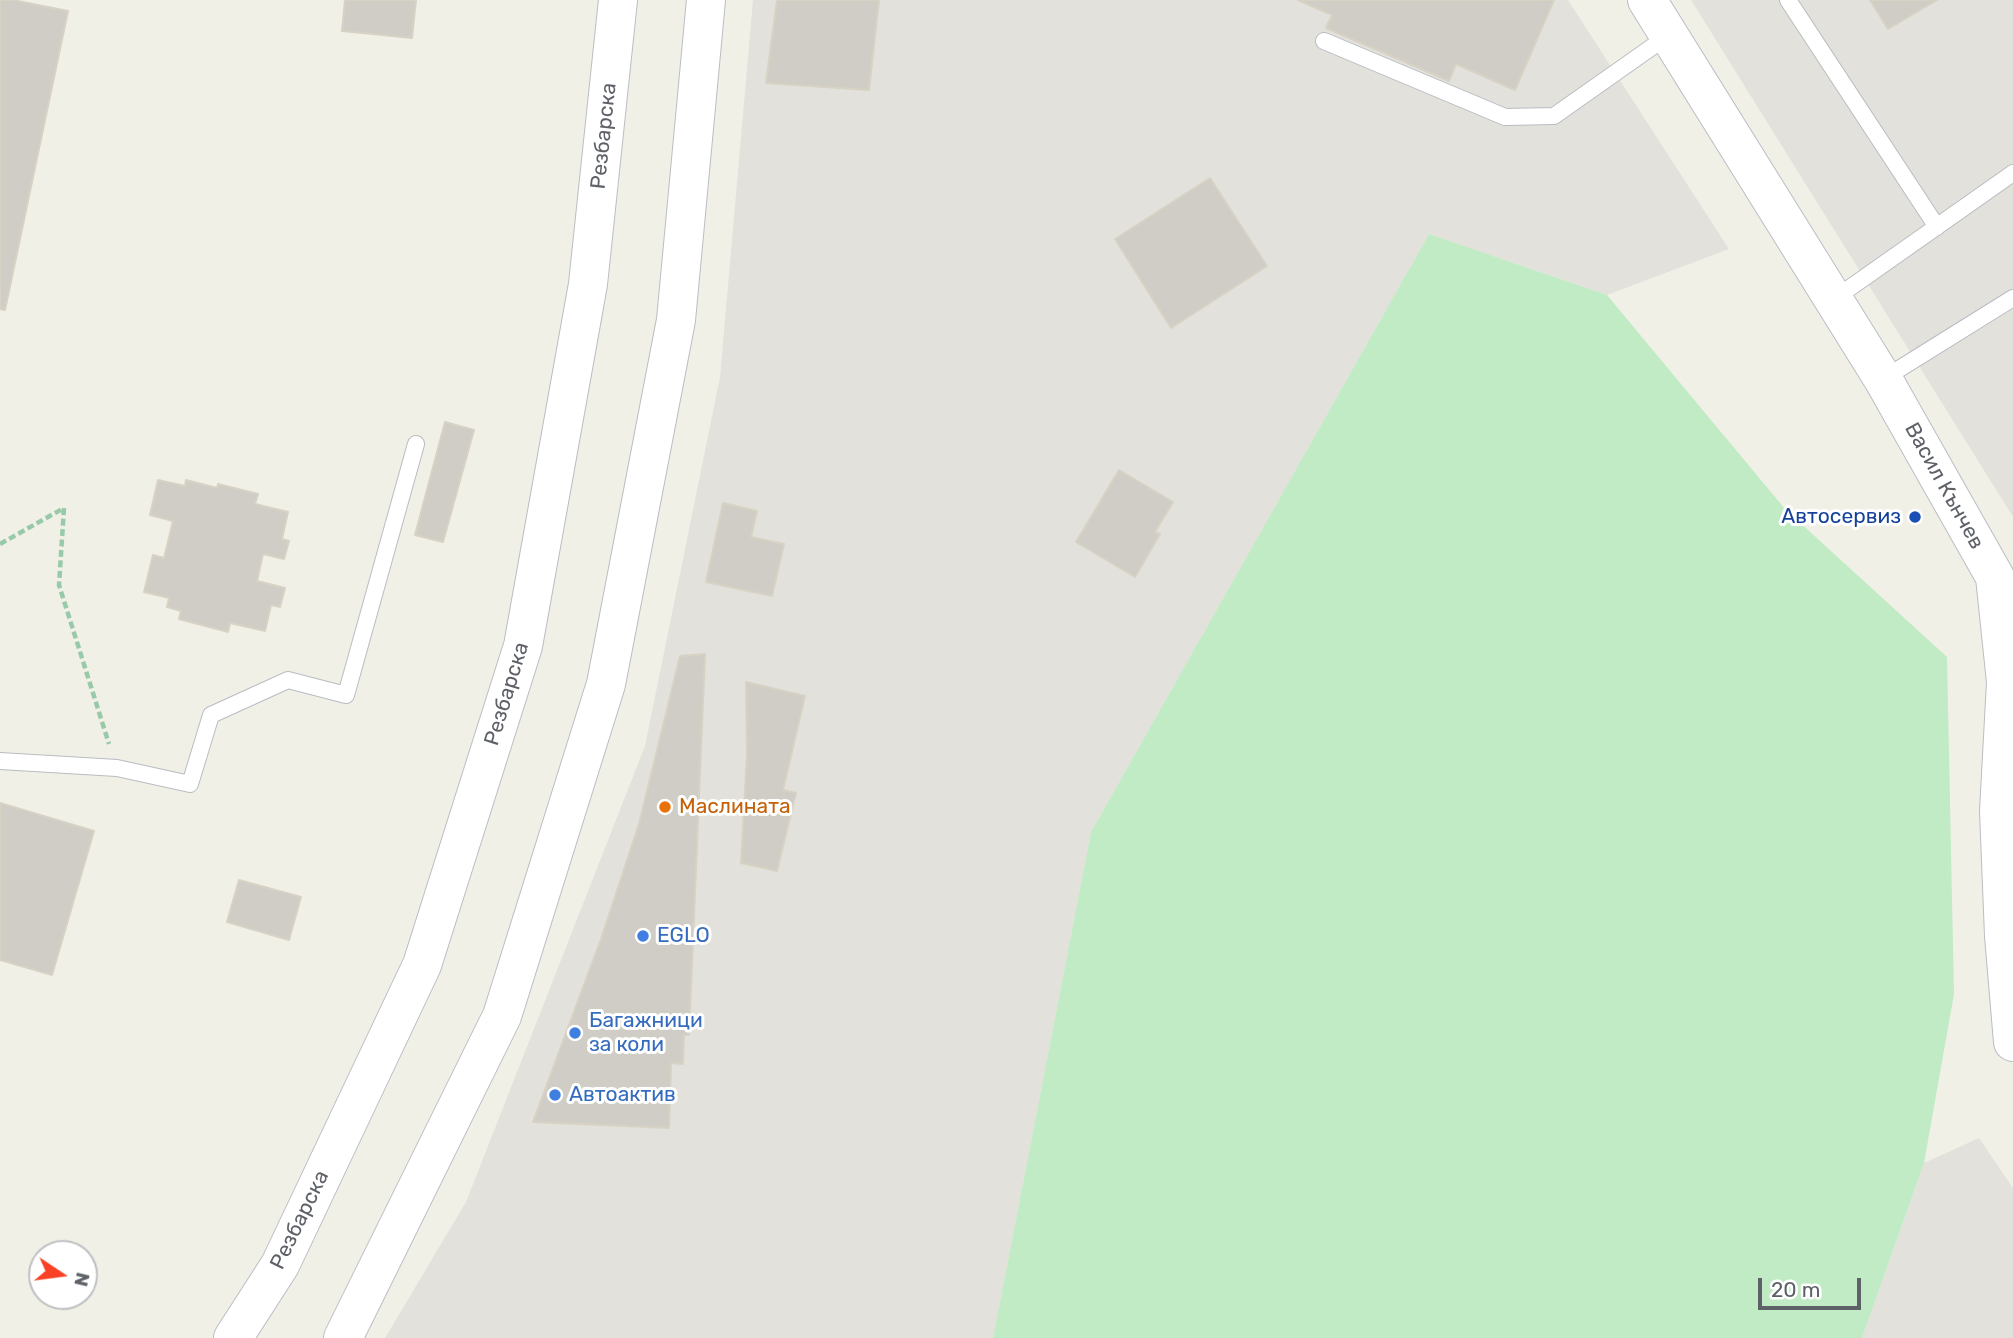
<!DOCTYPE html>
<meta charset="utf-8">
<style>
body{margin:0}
#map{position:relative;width:2013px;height:1338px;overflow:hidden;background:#f1f0e7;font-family:Rubik,sans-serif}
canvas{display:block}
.north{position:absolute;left:28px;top:1240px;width:70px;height:70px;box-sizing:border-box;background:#fff;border:2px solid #bfc0c3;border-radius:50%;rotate:103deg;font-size:19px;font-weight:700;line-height:28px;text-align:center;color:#5e6268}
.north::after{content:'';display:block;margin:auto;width:24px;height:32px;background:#f94225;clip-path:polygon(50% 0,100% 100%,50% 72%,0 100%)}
.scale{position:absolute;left:1758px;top:1278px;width:103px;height:32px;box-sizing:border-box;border:4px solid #5e6268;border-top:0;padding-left:9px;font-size:21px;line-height:24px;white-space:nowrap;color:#5e6268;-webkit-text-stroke:5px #fff;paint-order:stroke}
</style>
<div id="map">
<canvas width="2013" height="1338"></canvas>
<div class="north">N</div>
<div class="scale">20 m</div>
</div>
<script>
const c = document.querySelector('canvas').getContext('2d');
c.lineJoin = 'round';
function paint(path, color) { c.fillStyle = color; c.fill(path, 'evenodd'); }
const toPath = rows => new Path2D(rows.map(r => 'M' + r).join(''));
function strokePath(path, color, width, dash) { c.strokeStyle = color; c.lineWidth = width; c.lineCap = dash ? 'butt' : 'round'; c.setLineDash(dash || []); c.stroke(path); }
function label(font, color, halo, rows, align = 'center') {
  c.font = font + ' Rubik,sans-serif'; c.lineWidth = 6; c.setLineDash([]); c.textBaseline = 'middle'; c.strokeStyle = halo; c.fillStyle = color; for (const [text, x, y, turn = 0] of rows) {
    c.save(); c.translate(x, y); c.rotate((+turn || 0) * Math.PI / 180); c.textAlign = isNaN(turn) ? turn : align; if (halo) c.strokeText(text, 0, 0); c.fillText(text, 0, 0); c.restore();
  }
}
paint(toPath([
 [753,0,1568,0,1729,249,1607,295,1429,234,1091,832,993,1338,385,1338,466,1202,645,746,720,377],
 [1691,0,2013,0,2013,517],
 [1979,1138,2013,1188,2013,1338,1862,1338,1924,1163]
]), '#e2e1db');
paint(toPath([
 [1429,234,1607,295,1785,509,1947,657,1954,994,1924,1163,1862,1338,993,1338,1091,832]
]), '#c1ebc4');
const building = toPath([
 [0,0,13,0,68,11,5,310,0,309,0,0],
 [345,0,416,0,412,38,342,31,345,0],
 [777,0,879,0,869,90,766,83,777,0],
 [1298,0,1554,0,1515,90,1456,64,1449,81,1326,28,1332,15,1298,0],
 [1870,0,1937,0,1888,29,1870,0],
 [1210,178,1267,266,1171,328,1115,239,1210,178],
 [445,422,474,430,443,542,415,535,445,422],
 [1119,470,1173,502,1155,532,1160,534,1135,577,1076,542,1119,470],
 [158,480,185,486,186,480,217,488,218,484,258,494,255,504,288,512,282,539,289,541,284,559,263,554,257,581,285,588,280,607,271,605,265,631,230,623,228,632,179,619,181,611,167,607,169,598,144,592,153,555,164,558,173,521,150,515,158,480],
 [723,503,757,511,751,537,784,544,772,596,706,582,723,503],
 [705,654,689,1035,684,1035,683,1064,671,1063,669,1128,533,1122,601,939,639,824,680,656,705,654],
 [746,682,805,696,783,790,796,793,777,871,741,863,747,754,746,682],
 [0,803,94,831,52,975,0,960,0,803],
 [239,880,301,897,289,940,227,922,239,880]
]);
paint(building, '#cfcdc5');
strokePath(building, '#d7d2c4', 2);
const lane = toPath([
 [1788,0,1937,227],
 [1324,41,1505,117,1554,116,1669,35],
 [1834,299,2013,173],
 [1883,379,2013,298],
 [0,761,117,768,190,784,211,715,288,680,346,695,416,444]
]);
const secondary = toPath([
 [1647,0,1883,379,1995,577,2006,682,1999,811,2004,936,2013,1042],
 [233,1338,280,1265,422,965,523,646,588,284,618,0],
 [343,1338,502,1016,606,684,676,320,706,0]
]);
strokePath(lane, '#b9bcc1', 18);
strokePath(secondary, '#babdc3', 40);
strokePath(toPath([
 [0,544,64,508,59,585,109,744]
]), '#98caaa', 4.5, [7, 3.5]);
strokePath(lane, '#fff', 16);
strokePath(secondary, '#fff', 38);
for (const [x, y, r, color] of [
 [1915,517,7,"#1a4fb4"],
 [665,807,7,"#e8710a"],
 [643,936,7,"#3f7fe0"],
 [575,1033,7,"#3f7fe0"],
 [555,1095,7,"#3f7fe0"]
]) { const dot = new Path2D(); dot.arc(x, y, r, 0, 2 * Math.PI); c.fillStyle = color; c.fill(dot); strokePath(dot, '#fff', 2.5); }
label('21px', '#5e6268', '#fff', [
 ["Резбарска",604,136,-84],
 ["Васил Кънчев",1944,486,61],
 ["Резбарска",507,694,-73],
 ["Резбарска",300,1220,-64]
]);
label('21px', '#164399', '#fff', [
 ["Автосервиз",1901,517]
], 'right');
label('21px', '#c56008', '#fff', [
 ["Маслината",679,807]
], 'left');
label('21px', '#366cbe', '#fff', [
 ["EGLO",657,936],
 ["Багажници",589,1021],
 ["за коли",589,1045],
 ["Автоактив",569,1095]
], 'left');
</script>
